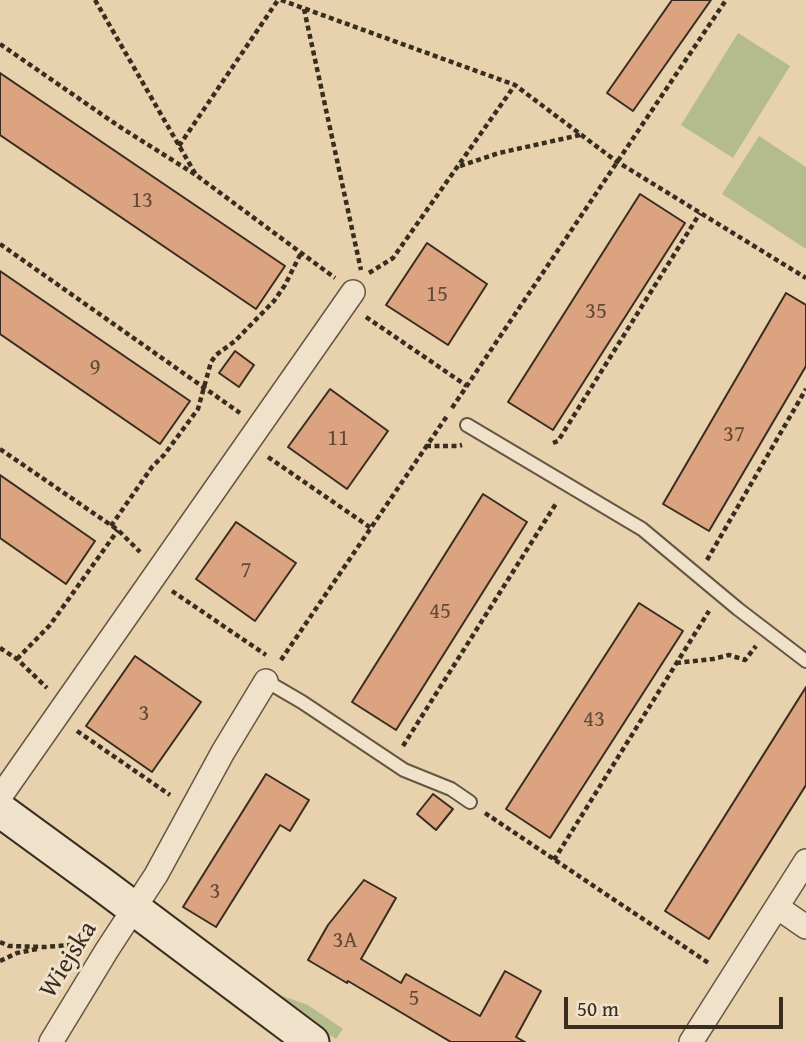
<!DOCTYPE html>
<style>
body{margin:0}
#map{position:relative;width:806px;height:1042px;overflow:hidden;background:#e8d2ae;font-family:"Gentium Book Plus",serif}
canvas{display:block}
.scale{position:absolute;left:564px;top:997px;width:219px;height:32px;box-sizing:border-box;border:4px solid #392d1f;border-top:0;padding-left:9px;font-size:21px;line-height:24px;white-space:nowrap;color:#392d1f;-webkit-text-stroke:5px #f0e2ca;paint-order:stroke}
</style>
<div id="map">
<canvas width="806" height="1042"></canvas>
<div class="scale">50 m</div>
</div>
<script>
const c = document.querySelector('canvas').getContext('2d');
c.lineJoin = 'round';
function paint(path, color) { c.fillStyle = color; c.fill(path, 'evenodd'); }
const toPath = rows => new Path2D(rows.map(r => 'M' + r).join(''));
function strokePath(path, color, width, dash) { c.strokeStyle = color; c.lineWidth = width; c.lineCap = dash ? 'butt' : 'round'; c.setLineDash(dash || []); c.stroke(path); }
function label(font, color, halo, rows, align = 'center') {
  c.font = font + ' "Gentium Book Plus",serif'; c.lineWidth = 6; c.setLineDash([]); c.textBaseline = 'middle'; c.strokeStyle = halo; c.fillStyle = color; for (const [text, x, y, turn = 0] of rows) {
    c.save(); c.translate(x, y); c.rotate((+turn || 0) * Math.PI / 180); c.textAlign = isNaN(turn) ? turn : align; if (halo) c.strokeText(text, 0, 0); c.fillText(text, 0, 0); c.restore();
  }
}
paint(toPath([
 [738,33,790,66,733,158,681,125],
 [759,136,806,167,806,249,722,194],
 [277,994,308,1005,343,1029,336,1039,275,998]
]), '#b5bc8b');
const building = toPath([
 [672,0,711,0,633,111,607,93,672,0],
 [0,73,285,266,256,309,0,135,0,73],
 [640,194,685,223,553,430,508,402,640,194],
 [427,243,487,284,448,345,386,305,427,243],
 [0,271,190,401,160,444,0,334,0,271],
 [786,293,806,305,806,366,709,531,663,504,786,293],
 [235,351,254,365,239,387,219,373,235,351],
 [330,389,388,431,347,489,288,447,330,389],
 [0,475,95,541,66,584,0,538,0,475],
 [483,494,527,522,396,730,352,702,483,494],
 [236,522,296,563,255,621,196,579,236,522],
 [639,603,683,631,550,838,506,809,639,603],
 [135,656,201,702,152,772,86,726,135,656],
 [806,687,806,785,709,939,665,911,806,687],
 [266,774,309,800,290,831,280,825,216,927,183,907,266,774],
 [433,794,453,809,436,830,417,814,433,794],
 [364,880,396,898,361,959,401,983,406,974,480,1016,505,971,541,991,516,1037,525,1042,451,1042,348,981,347,983,308,960,328,925,364,880]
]);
paint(building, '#dba380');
strokePath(building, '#392d1f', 2);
const lane = toPath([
 [467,425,642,529,738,609,806,661],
 [266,681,302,702,404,770,451,789,470,802]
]);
const street = toPath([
 [0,797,353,292],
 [777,907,806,927],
 [51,1042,107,950,156,875,223,752,266,681],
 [691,1042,806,861]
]);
const secondary = toPath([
 [0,810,100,883,312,1042]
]);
strokePath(lane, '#655643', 16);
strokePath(street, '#655643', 26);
strokePath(secondary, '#392d1f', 37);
strokePath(toPath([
 [95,0,196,175,335,278],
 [281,0,515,85,616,161,806,278],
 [304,9,361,270],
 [0,44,120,127,196,175],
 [179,146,278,0],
 [460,166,499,153,580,135],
 [0,244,240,413],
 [369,273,393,258,515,85],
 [366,317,467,386],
 [452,408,726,0],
 [553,443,558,441,700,213],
 [426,446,458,446,462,445],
 [0,449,118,530,140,552],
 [268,457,371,528],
 [111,526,152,467,164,455,198,409,211,362,216,355,235,341,274,301,285,285,301,253],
 [707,560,806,389],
 [172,591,266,655],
 [0,648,17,659,47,688],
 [17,659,50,625,118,530],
 [281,660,447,416],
 [676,663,713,659,729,655,745,660,756,646],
 [77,731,170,795],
 [403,746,557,502],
 [485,813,710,964],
 [554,860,709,611],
 [0,942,9,946,45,947,82,944],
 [0,961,17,953,37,949]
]), '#392d1f', 4.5, [5, 3.5]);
strokePath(lane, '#f0e2ca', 12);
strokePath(street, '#f0e2ca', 23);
strokePath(secondary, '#f0e2ca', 33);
label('23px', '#624a37', null, [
 ["13",142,201],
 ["15",437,295],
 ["35",596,312],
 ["9",95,368],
 ["37",734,435],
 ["11",338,439],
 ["7",246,571],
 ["45",440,612],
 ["3",144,714],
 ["43",594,720],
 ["3",215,892],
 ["3A",345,941],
 ["5",414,999]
]);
label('26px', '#392d1f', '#f0e2ca', [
 ["Wiejska",69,960,-58]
]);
</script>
